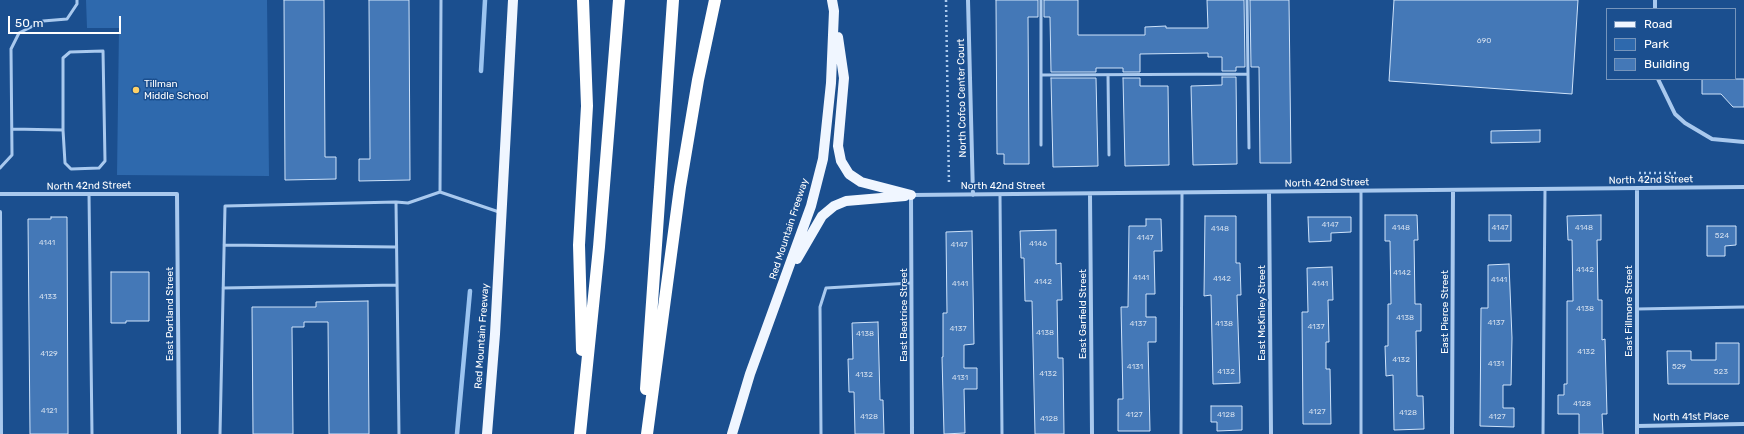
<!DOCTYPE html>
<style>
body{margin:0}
#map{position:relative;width:1744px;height:434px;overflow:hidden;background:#1b4f8f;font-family:Rubik,sans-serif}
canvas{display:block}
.legend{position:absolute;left:1606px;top:8px;width:130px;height:72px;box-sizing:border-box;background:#1b4f8f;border:1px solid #7695bc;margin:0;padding:5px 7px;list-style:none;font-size:12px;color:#fff}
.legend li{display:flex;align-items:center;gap:8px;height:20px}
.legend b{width:20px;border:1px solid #7695bc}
.scale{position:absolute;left:8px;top:16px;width:113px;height:18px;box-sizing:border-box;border:2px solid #fff;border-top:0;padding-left:5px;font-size:12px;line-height:14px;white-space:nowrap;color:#fff;-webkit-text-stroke:3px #1b4f8f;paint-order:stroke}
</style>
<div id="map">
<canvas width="1744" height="434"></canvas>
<ul class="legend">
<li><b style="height:5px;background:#f0f6ff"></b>Road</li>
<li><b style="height:11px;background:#2e69ad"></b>Park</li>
<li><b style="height:11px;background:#4478b7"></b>Building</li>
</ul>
<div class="scale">50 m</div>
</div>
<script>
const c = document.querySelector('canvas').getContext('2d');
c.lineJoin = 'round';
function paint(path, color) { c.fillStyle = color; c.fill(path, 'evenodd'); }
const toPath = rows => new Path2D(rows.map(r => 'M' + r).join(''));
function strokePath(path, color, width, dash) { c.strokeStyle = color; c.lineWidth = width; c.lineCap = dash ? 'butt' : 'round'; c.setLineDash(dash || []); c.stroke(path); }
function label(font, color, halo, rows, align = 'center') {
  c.font = font + ' Rubik,sans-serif'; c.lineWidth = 3; c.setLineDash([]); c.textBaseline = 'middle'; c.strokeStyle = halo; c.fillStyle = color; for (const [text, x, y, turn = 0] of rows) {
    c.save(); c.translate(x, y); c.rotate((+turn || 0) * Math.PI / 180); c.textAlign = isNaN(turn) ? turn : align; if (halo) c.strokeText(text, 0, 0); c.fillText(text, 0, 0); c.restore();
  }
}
paint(toPath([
 [86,0,267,0,269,176,117,175,119,28,87,28]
]), '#2e69ad');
strokePath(toPath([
 [481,71,485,0],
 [457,434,470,291]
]), '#9cc4f0', 4.5);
const building = toPath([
 [284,0,324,0,325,157,336,157,336,179,285,180,284,0],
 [369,0,409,0,410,180,359,181,359,159,370,159,369,0],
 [996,0,1038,0,1038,17,1028,17,1029,164,1004,164,1004,154,997,154,996,0],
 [1044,0,1078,0,1078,35,1145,35,1145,27,1166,26,1166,28,1208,28,1207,0,1244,0,1245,67,1236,67,1236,71,1222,71,1222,57,1208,57,1208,53,1140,54,1140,72,1123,72,1123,68,1096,68,1096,72,1051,72,1050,17,1044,17,1044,0],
 [1250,0,1289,0,1291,163,1260,163,1259,67,1251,67,1250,0],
 [1394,0,1578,0,1572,94,1389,81,1394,0],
 [1222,77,1236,77,1237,164,1193,165,1191,86,1222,85,1222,77],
 [1051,78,1096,78,1098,166,1053,167,1051,78],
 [1123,78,1140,78,1140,86,1168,86,1169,165,1125,166,1123,78],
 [1702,79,1744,79,1744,107,1733,107,1721,94,1702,94,1702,79],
 [1540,130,1540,142,1491,143,1491,131,1540,130],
 [1385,215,1417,215,1418,240,1414,240,1415,304,1421,304,1421,331,1416,331,1417,396,1423,396,1424,429,1394,430,1393,375,1386,376,1385,346,1388,346,1388,304,1391,304,1390,241,1385,241,1385,215],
 [1489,215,1511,215,1511,241,1489,241,1489,215],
 [1601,215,1601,240,1597,240,1598,300,1602,300,1602,340,1605,339,1607,414,1602,414,1603,434,1579,434,1579,414,1558,414,1558,395,1564,395,1564,384,1567,384,1567,301,1573,301,1572,240,1568,240,1567,216,1601,215],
 [1205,216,1236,216,1236,263,1240,263,1241,295,1237,295,1240,383,1213,384,1211,295,1204,296,1205,216],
 [51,217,67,217,68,434,30,434,28,219,51,219,51,217],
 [1308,217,1351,217,1351,232,1331,233,1331,241,1309,242,1308,217],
 [1146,219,1161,219,1162,251,1154,251,1155,294,1146,294,1146,317,1156,317,1156,342,1148,342,1150,431,1118,431,1118,399,1123,399,1121,307,1128,307,1129,226,1146,226,1146,219],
 [1707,226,1736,226,1736,245,1725,246,1725,256,1707,256,1707,226],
 [1056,230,1056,264,1061,263,1062,300,1057,300,1058,358,1063,358,1064,434,1035,434,1032,301,1025,301,1024,258,1021,258,1020,231,1056,230],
 [972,231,974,344,964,345,964,368,977,368,977,389,964,389,965,433,944,434,942,357,943,357,943,313,947,313,946,232,972,231],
 [1509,264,1512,338,1511,385,1503,385,1503,408,1514,408,1514,427,1480,426,1481,308,1488,308,1488,265,1509,264],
 [1332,267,1333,300,1328,300,1329,342,1326,342,1326,369,1330,369,1331,424,1303,424,1302,312,1308,312,1307,268,1332,267],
 [111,272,149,272,149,321,126,321,126,323,111,323,111,272],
 [368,301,369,434,329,434,328,322,304,322,304,327,292,327,293,434,253,434,252,307,316,307,316,302,368,301],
 [878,322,880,400,883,400,884,434,855,434,854,392,849,392,848,359,853,359,852,323,878,322],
 [1716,343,1739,343,1739,384,1668,384,1667,351,1691,351,1691,360,1716,360,1716,343],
 [1211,406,1242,406,1242,430,1217,431,1217,422,1211,422,1211,406]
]);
paint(building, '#4478b7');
strokePath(building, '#cfe3fa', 1);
strokePath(toPath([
 [946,0,949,185],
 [1639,173,1676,173]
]), '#a9c9ee', 2.5, [2, 3]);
strokePath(toPath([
 [1041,0,1041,145],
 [1247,0,1249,148],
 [1041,75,1248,74],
 [1108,75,1109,155],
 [12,129,63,130,65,163,71,169,99,168,105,161,103,51,70,52,63,58,63,130],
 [0,168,12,155,11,49,19,33,43,21,67,19,77,4,77,0],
 [440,192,441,0],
 [89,194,92,434],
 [1000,195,1002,434],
 [224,245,396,247],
 [223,288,397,285],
 [1637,309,1744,307],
 [220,434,225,206,396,202],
 [399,434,396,202,408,203,440,192,499,212],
 [821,434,820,307,826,288,911,283],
 [1181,434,1182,193],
 [1361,434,1361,191],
 [1543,434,1545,189]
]), '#a9c9ee', 3);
strokePath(toPath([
 [968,0,973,195],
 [1655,0,1655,9],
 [1658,79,1675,114,1685,123,1712,139,1744,142],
 [1637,188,1637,434],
 [1269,192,1271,434],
 [0,194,177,194,179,434],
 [1090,194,1092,434],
 [0,212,1,434],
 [1637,426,1744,424],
 [912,434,911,195,1744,187],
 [1452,434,1453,190]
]), '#a9c9ee', 4);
strokePath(toPath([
 [838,37,844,78,838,146,841,161,849,174,861,182,911,195],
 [797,259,822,216,834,206,846,201,905,196],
 [487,434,495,334,513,0],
 [732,434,750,374,811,206,823,159,831,83,834,11,832,0]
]), '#f0f6ff', 10);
strokePath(toPath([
 [582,350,579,245,587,106,583,0],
 [646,389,673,0],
 [580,434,599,247,619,0],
 [647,434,680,187,698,80,715,0]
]), '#fff', 12);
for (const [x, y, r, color] of [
 [136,90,4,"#ffd166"]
]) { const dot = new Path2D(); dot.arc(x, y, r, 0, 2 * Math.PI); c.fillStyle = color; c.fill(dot); strokePath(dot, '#1b4f8f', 1.5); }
label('8px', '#d0dded', null, [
 ["690",1484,41],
 ["4147",1330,225],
 ["4148",1401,228],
 ["4147",1500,228],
 ["4148",1584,228],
 ["4148",1220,229],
 ["524",1722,236],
 ["4147",1145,238],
 ["4141",47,243],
 ["4146",1038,244],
 ["4147",959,245],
 ["4142",1585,270],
 ["4142",1402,273],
 ["4141",1141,278],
 ["4142",1222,279],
 ["4141",1499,280],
 ["4142",1043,282],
 ["4141",960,284],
 ["4141",1320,284],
 ["4133",48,297],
 ["4138",1585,309],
 ["4138",1405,318],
 ["4137",1496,323],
 ["4137",1138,324],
 ["4138",1224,324],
 ["4137",1316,327],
 ["4137",958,329],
 ["4138",1045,333],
 ["4138",865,334],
 ["4132",1586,352],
 ["4129",49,354],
 ["4132",1401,360],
 ["4131",1496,364],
 ["4131",1135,367],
 ["529",1679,367],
 ["4132",1226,372],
 ["523",1721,372],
 ["4132",1048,374],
 ["4132",864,375],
 ["4131",960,378],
 ["4128",1582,404],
 ["4121",49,411],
 ["4127",1317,412],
 ["4128",1408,413],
 ["4127",1134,415],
 ["4128",1226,415],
 ["4128",869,417],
 ["4127",1497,417],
 ["4128",1049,419]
]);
label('10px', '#fff', '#1b4f8f', [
 ["Tillman",144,84],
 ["Middle School",144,96]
], 'left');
label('10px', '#fff', '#1b4f8f', [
 ["North Cofco Center Court",962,98,-91],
 ["North 42nd Street",1651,180,-1],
 ["North 42nd Street",1327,183,-1],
 ["North 42nd Street",89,186,-1],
 ["North 42nd Street",1003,186],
 ["Red Mountain Freeway",789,229,-72],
 ["East Fillmore Street",1629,311,-90],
 ["East Pierce Street",1445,312,-90],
 ["East McKinley Street",1262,313,-90],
 ["East Portland Street",170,314,-90],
 ["East Garfield Street",1083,314,-90],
 ["East Beatrice Street",904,315,-90],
 ["Red Mountain Freeway",482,336,-86],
 ["North 41st Place",1691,417,-1]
]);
</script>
